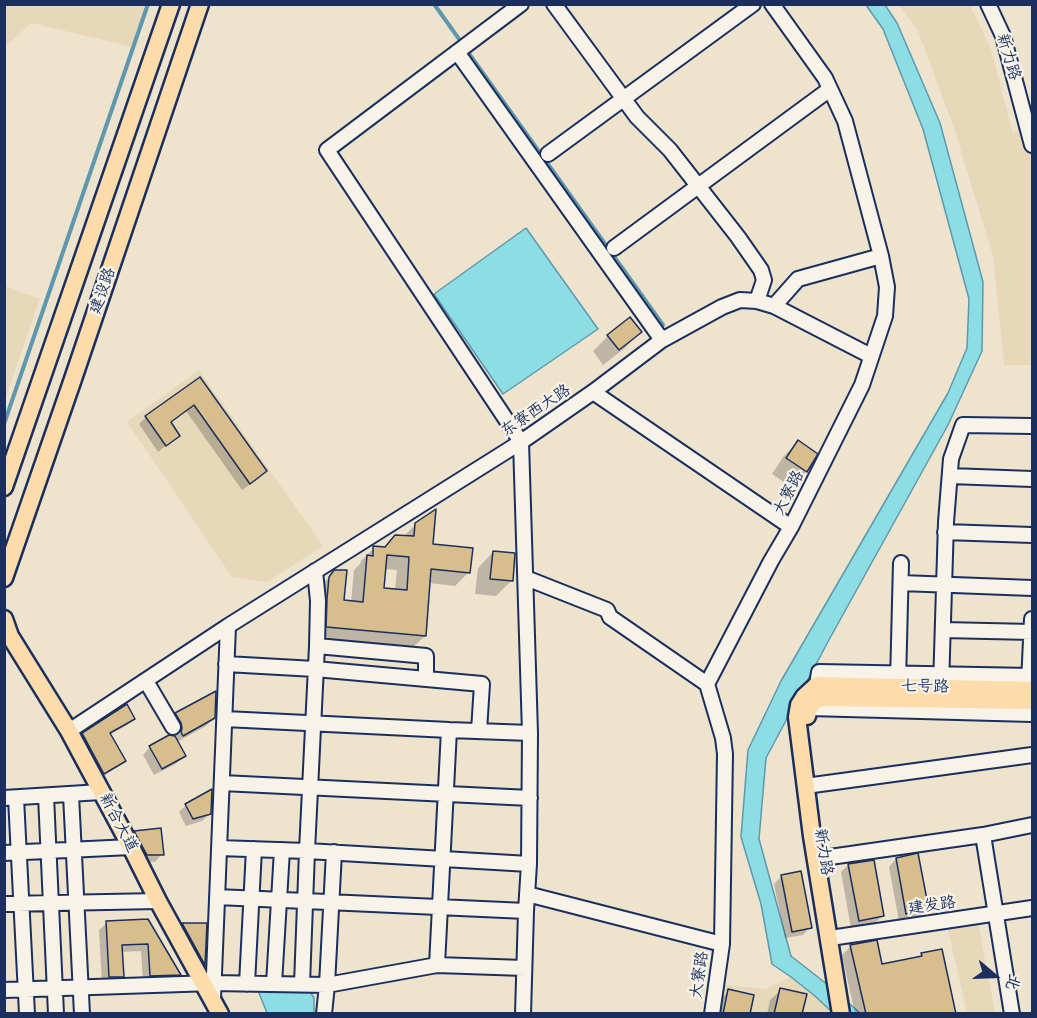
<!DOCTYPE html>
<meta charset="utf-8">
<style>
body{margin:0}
#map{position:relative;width:1037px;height:1018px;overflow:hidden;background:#eee3cd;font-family:"Balsamiq Sans","LXGW WenKai TC",sans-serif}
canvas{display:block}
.frame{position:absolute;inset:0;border:6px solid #1b2f5e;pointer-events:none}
.north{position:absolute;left:965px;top:946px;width:60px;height:60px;-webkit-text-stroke:4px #f7f3e8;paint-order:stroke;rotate:109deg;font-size:16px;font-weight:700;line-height:24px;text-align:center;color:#1b2f5e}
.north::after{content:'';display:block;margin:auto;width:21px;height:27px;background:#1b2f5e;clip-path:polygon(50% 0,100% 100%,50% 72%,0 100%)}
</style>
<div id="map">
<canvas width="1037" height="1018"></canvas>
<div class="frame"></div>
<div class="north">北</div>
</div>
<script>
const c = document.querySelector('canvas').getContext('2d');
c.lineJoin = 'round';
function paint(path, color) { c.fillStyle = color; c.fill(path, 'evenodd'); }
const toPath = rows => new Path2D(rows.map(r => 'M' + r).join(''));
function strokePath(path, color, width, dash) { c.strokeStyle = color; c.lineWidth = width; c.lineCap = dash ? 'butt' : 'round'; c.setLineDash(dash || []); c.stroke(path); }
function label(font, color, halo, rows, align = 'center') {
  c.font = font + ' "Balsamiq Sans","LXGW WenKai TC",sans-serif'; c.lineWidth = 4.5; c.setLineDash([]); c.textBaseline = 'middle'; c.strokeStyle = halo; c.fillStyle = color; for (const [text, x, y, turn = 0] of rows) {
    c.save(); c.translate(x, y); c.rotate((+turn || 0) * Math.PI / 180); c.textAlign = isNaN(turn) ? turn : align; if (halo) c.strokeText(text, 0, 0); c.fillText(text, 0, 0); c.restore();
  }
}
paint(toPath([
 [5,4,145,4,145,5,133,47,31,23,5,47],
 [899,5,970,5,991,49,1013,134,1032,120,1032,365,1004,365,993,256,955,131,918,31],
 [5,286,40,299,5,400],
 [199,370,323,546,267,582,232,577,127,422],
 [978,923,995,1013,967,1013,948,930],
 [791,977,815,996,833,1013,720,1014,725,985,765,989]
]), '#e7d8ba');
const water = toPath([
 [866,5,885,5,897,23,940,123,983,282,982,351,948,425,830,638,766,758,759,839,791,956,828,985,860,1013,833,1013,815,996,791,977,772,964,761,904,741,837,748,750,781,681,948,393,967,348,969,299,923,129,883,29,866,5],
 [526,228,598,329,503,394,434,294,526,228],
 [257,988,308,988,314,998,314,1013,267,1013,257,988]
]);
paint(water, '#8cdee4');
strokePath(water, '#5f98ae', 1.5);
paint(toPath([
 [640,332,625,348,603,365,593,351,608,336],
 [199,379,265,471,258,479,242,490,186,411,170,423,179,435,158,452,139,424,146,417],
 [798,442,816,454,806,472,791,487,772,474,783,457],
 [416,524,432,545,468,573,455,586,429,583,425,636,411,649,314,640,321,585,335,572,342,601,351,602,354,570,360,564,361,561,374,548,383,549,395,536,403,537],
 [384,569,397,570,395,590,382,589],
 [493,552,511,581,496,596,475,594,478,568],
 [176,714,214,718,206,726,177,742,184,755,177,763,154,775,143,755,150,747,175,737,174,731,169,722],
 [134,718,127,725,109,735,124,761,117,767,97,779,76,741,83,734],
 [186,805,210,814,202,821,186,826,179,812],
 [135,833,162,854,155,862,139,861,128,840],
 [896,859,927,909,920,917,899,921,889,867],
 [848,865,883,915,875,923,851,928,841,872],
 [782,876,810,927,803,935,785,938,774,884],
 [147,920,179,975,172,982,143,983,141,951,121,952,122,976,115,984,102,984,99,930,107,923],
 [183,925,205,925,204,965,197,971,176,932],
 [850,947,880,966,919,958,922,955,955,1013,855,1014,842,955],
 [781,990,801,1014,767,1014,770,1000],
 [729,991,749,1014,716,1014,719,1001]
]), '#0003');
strokePath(toPath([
 [434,4,459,39],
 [470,55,663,325],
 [4,424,148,4]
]), '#5f98ae', 4);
const building = toPath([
 [630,317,642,332,619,350,607,335,630,317],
 [200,377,267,471,250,484,194,405,171,422,180,436,166,446,145,416,200,377],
 [798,440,818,454,807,472,786,458,798,440],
 [436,509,433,544,473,548,470,573,431,569,426,636,326,627,327,599,329,577,334,570,347,570,344,600,363,602,367,555,373,556,373,546,385,547,395,535,414,536,415,523,436,509],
 [387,555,409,557,407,590,384,588,387,555],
 [493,551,515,553,513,581,490,579,493,551],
 [216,691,215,718,183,736,181,732,182,728,181,723,175,713,216,691],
 [127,704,135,719,110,733,126,761,104,774,82,733,127,704],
 [169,735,175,736,186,756,162,769,149,746,169,735],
 [212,789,211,814,193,819,185,804,212,789],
 [161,828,164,855,147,855,134,831,161,828],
 [918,853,929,910,906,914,896,858,918,853],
 [874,860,884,916,859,921,848,864,874,860],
 [801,871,812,928,792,932,781,875,801,871],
 [148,919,181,975,150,976,148,944,122,945,124,977,109,977,106,921,148,919],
 [182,923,207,923,205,965,182,923],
 [877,940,882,964,922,956,921,953,942,949,956,1014,866,1014,850,945,877,940],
 [780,988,807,994,802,1014,774,1014,780,988],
 [728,989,754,995,750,1014,723,1014,728,989]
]);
paint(building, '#d8bd8d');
strokePath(building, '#1b2f5e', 1.5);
const minor = toPath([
 [554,4,637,117,670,150,738,237,761,270,764,280,757,301],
 [988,4,1003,36,1032,145],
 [457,52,662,340],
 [548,154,753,4],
 [614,248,830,89],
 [774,306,798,279,881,256],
 [593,392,791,527],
 [950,476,1032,479],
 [945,532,1032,535],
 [526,578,607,610,610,617,707,684],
 [901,583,1032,588],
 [943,630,1032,632],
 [317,646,426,656,426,679],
 [226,664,315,669,482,684,479,731],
 [146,681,173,727],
 [898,682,901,563],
 [1029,683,1032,619],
 [817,685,819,672,1032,676],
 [941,687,946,522,951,459,963,425,1032,426],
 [809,708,1032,714],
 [225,719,449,730,530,733],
 [69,731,228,626,521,442,593,392,662,340,722,307,740,300,757,301,774,306,871,356],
 [222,783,530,798],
 [813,785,1032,755],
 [71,795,82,1014],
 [46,796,56,1014],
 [4,798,101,792],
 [16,798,27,1014],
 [983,835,1012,1014],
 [219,848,307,851,529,864,530,733,521,442,327,150,521,4],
 [334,852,327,985,437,965,524,968],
 [4,853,131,847],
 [823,858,983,835,1032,825],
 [527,894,722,944],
 [217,897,526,911],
 [4,904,158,901],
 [837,937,1032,908],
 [437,965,449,730],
 [247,984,254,849],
 [274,984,282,850],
 [302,984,307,851,317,646,318,601,315,571],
 [4,990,213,983,327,985,324,1014],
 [213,999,228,626],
 [523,1014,526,911,529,864],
 [712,1014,722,944,725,754,723,738,707,684,771,561,791,527,862,385,885,316,887,287,881,256,845,121,825,78,772,4]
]);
const major = toPath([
 [4,487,171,4],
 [4,578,73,379,200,4],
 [4,619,10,636,69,731,131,847,158,901,220,1014],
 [807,716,809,708,814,701,823,698,1032,701],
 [841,1014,812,836,797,717,799,705,804,697,817,685,1032,690]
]);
strokePath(minor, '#1b2f5e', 18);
strokePath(major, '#1b2f5e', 21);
strokePath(minor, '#f7f3e8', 14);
strokePath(major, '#fddcac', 16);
label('16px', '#1b2f5e', '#f7f3e8', [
 ["新力路",1008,57,73],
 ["建设路",103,291,-71],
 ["东寮西大路",536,411,-34],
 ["大寮路",789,493,-63],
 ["七号路",925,687,1],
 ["新合大道",118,823,62],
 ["新力路",823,852,81],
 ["建发路",932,906,-8],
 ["大寮路",700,975,-82]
]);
</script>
